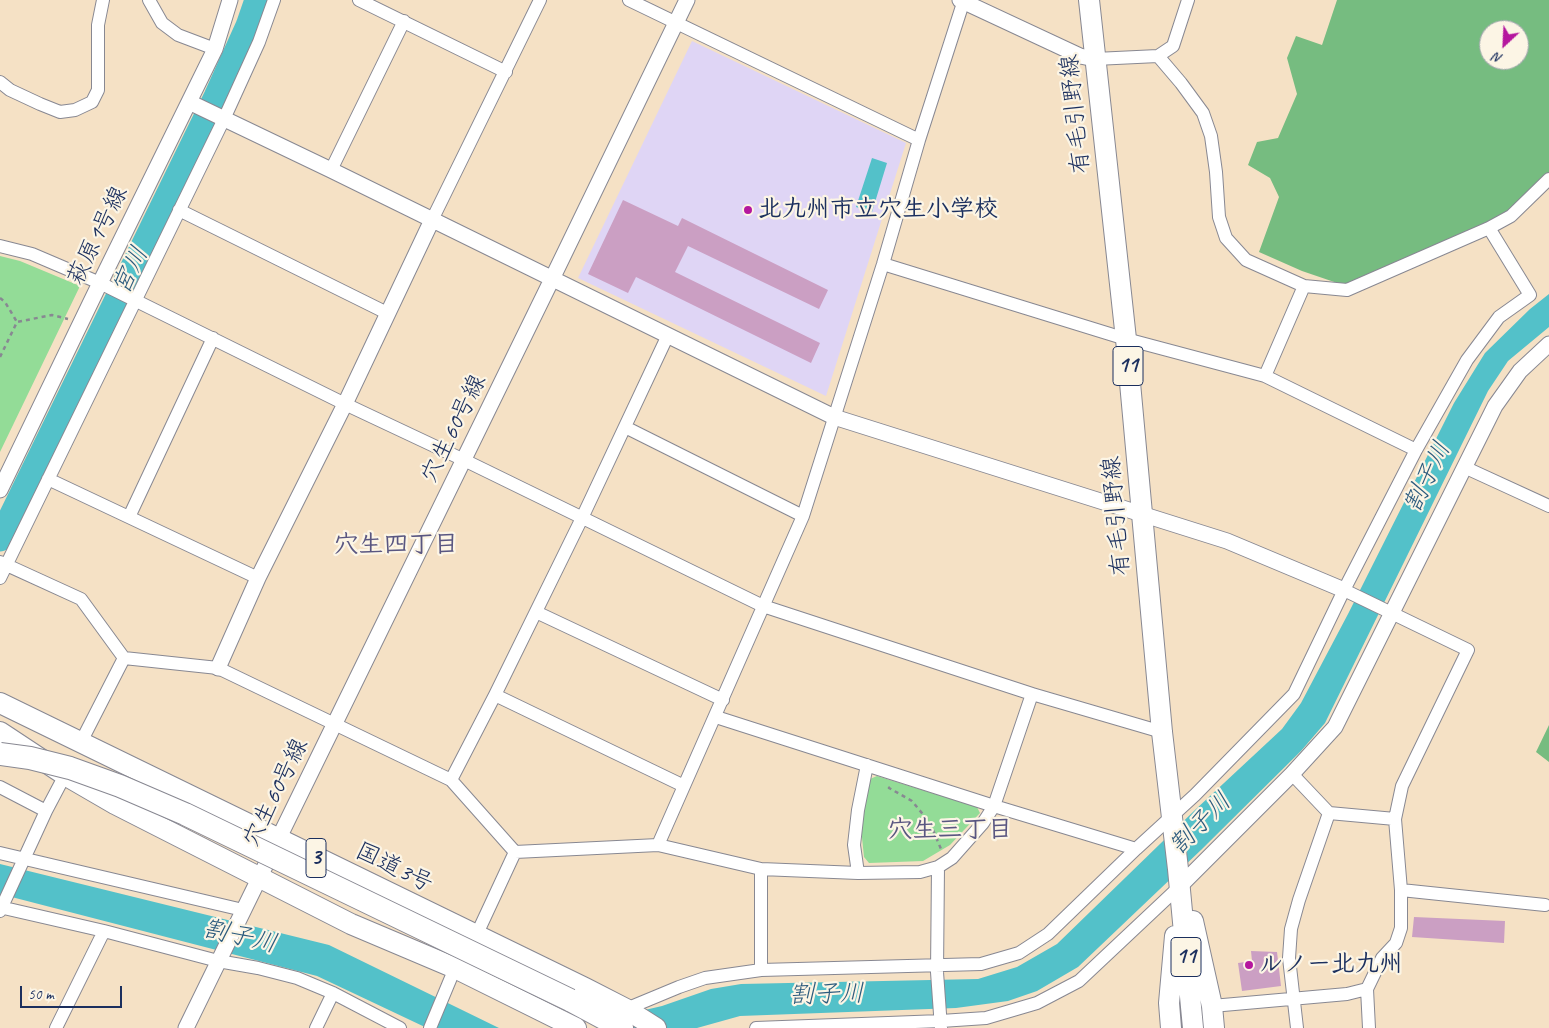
<!DOCTYPE html>
<meta charset="utf-8">
<style>
body{margin:0}
#map{position:relative;width:1549px;height:1028px;overflow:hidden;background:#f5e1c5;font-family:Caveat,sans-serif}
canvas{display:block}
.north{position:absolute;left:1479px;top:20px;width:50px;height:50px;box-sizing:border-box;background:#fcf5e5;border:1px solid #a2a6af;border-radius:50%;rotate:205deg;font-size:14px;font-weight:700;line-height:20px;text-align:center;color:#1b2f5e}
.north::after{content:'';display:block;margin:auto;width:18px;height:22px;background:#b5179e;clip-path:polygon(50% 0,100% 100%,50% 72%,0 100%)}
.scale{position:absolute;left:20px;top:986px;width:102px;height:22px;box-sizing:border-box;border:2px solid #1b2f5e;border-top:0;padding-left:6px;font-size:15px;line-height:18px;white-space:nowrap;color:#1b2f5e;-webkit-text-stroke:4px #fcf5e5;paint-order:stroke}
</style>
<div id="map">
<canvas width="1549" height="1028"></canvas>
<div class="north">N</div>
<div class="scale">50 m</div>
</div>
<script>
const c = document.querySelector('canvas').getContext('2d');
c.lineJoin = 'round';
function paint(path, color) { c.fillStyle = color; c.fill(path, 'evenodd'); }
const toPath = rows => new Path2D(rows.map(r => 'M' + r).join(''));
function strokePath(path, color, width, dash) { c.strokeStyle = color; c.lineWidth = width; c.lineCap = dash ? 'butt' : 'round'; c.setLineDash(dash || []); c.stroke(path); }
function label(font, color, halo, rows, align = 'center') {
  c.font = font + ' Caveat,"Klee One",sans-serif'; c.lineWidth = 4.5; c.setLineDash([]); c.textBaseline = 'middle'; c.strokeStyle = halo; c.fillStyle = color; for (const [text, x, y, turn = 0] of rows) {
    c.save(); c.translate(x, y); c.rotate((+turn || 0) * Math.PI / 180); c.textAlign = isNaN(turn) ? turn : align; if (halo) c.strokeText(text, 0, 0); c.fillText(text, 0, 0); c.restore();
  }
}
paint(toPath([
 [692,41,906,143,826,396,578,278]
]), '#dfd5f5');
paint(toPath([
 [0,256,20,261,80,286,0,452],
 [877,776,977,807,980,813,950,845,923,861,869,863,864,857,861,828,870,779]
]), '#93dc97');
paint(toPath([
 [1337,0,1549,0,1549,174,1508,213,1346,286,1302,271,1259,252,1279,197,1270,178,1248,165,1257,142,1278,138,1297,94,1287,58,1296,36,1322,45],
 [1489,30,1519,30,1519,60,1489,60],
 [1549,725,1549,762,1536,752]
]), '#76bc80');
paint(toPath([
 [872,158,887,163,872,212,856,207],
 [1549,294,1549,327,1508,361,1488,391,1325,723,1301,751,1201,850,1078,967,1037,991,1008,1001,956,1008,740,1016,697,1028,598,1028,632,1013,662,1006,711,989,741,984,978,979,1017,967,1057,944,1195,810,1282,729,1301,703,1348,614,1454,403,1485,353,1530,309],
 [0,864,329,945,499,1028,427,1028,317,976,0,894]
]), '#53c1c9');
strokePath(toPath([
 [0,539,216,97,248,26,257,0]
]), '#53c1c9', 25);
paint(toPath([
 [623,200,678,226,682,218,828,290,819,309,688,246,675,272,820,343,811,363,636,277,628,293,588,274],
 [1414,917,1505,921,1504,943,1412,937],
 [1251,951,1277,952,1281,986,1242,991,1238,963,1252,961]
]), '#cb9fc3');
const minor = toPath([
 [149,0,162,23,178,35,215,49],
 [359,0,506,72],
 [629,0,919,140],
 [1158,56,1181,83,1203,113,1211,136,1216,172,1219,217,1226,238,1246,260,1304,286,1347,290,1489,228,1511,216,1549,179],
 [1095,59,1158,56,1173,46,1188,0],
 [0,82,10,90,40,104,60,112,75,110,92,102,98,90,98,25,103,0],
 [331,170,404,21],
 [179,210,387,313],
 [432,220,540,0],
 [0,246,32,254,100,283,345,404,464,460,763,606,1032,694,1162,732],
 [883,264,1126,339,1265,376,1416,450],
 [1265,376,1304,286],
 [625,427,803,516],
 [1464,467,1549,506],
 [48,479,258,578],
 [129,517,213,338],
 [0,562,81,599,124,658,218,668,451,780,515,852,658,845,761,869,858,873,920,872,938,867,952,858,983,823,994,806,1032,694],
 [0,578,224,119,259,42,274,0],
 [1344,590,1468,650,1402,786,1395,819,1401,890,1401,928,1396,943,1382,958,1367,989,1369,1028],
 [536,612,723,700],
 [495,695,684,786],
 [716,717,994,806,1136,849],
 [81,742,124,658],
 [1292,774,1329,813,1395,819],
 [451,780,495,695,582,518,668,335],
 [0,787,46,811],
 [658,845,803,516,883,264,919,140,964,0],
 [0,853,243,910],
 [938,867,937,972,941,1028],
 [761,869,761,970],
 [858,873,854,845,858,810,867,765],
 [1401,890,1545,905],
 [0,907,104,931,218,961,258,968,297,978,333,993,400,1028],
 [0,911,46,811,65,775],
 [476,936,515,852],
 [1212,1006,1347,994,1367,989],
 [626,1009,679,987,705,978,761,970,981,964,1019,953,1048,934,1136,849,1195,795,1294,694,1344,590,1416,450,1467,360,1499,317,1530,295,1489,228],
 [56,1028,104,931],
 [316,1028,333,993],
 [430,1028,455,968],
 [756,1028,941,1021,986,1018,1037,1003,1079,981,1179,887],
 [1297,1028,1289,958,1291,929,1299,900,1329,813]
]);
const tertiary = toPath([
 [960,0,1080,56,1095,59],
 [189,102,331,170,834,417,1227,541,1344,590],
 [0,490,100,283,215,49,230,0],
 [218,668,258,578,345,404,432,220],
 [1179,887,1292,774,1335,727,1495,406,1520,371,1549,344],
 [186,1028,552,279,687,0]
]);
const primary = toPath([
 [1089,0,1126,339,1162,732,1178,869,1193,1028],
 [1193,921,1212,1006,1214,1028],
 [1171,1028,1169,1003,1175,936]
]);
const trunk = toPath([
 [0,703,585,988,626,1009,656,1028],
 [0,732,65,775,115,804,351,924,455,968,576,1028]
]);
const motorway = toPath([
 [570,1000,622,1028]
]);
strokePath(minor, '#888892', 14);
strokePath(tertiary, '#888892', 17);
strokePath(primary, '#888892', 22);
strokePath(trunk, '#888892', 22);
strokePath(motorway, '#888892', 24);
strokePath(toPath([
 [0,298,5,302,17,322],
 [0,357,17,322,52,315,68,319],
 [890,787,889,788,912,801,930,823,941,849]
]), '#888892', 2.5, [4, 4]);
strokePath(minor, '#fff', 12);
strokePath(tertiary, '#fff', 15);
strokePath(primary, '#fff', 20);
strokePath(trunk, '#fff', 20);
strokePath(motorway, '#fff', 22);
const motorwayBridge = toPath([
 [0,754,30,758,70,768,120,786,185,814,570,1000]
]);
strokePath(motorwayBridge, '#888892', 24, []);
strokePath(motorwayBridge, '#fff', 22);
for (const [x, y, r, color] of [
 [748,210,5,"#b5179e"],
 [1249,965,5,"#b5179e"]
]) { const dot = new Path2D(); dot.arc(x, y, r, 0, 2 * Math.PI); c.fillStyle = color; c.fill(dot); strokePath(dot, '#fcf5e5', 2); }
for (const [x, y, w] of [
 [1128,366,30],
 [316,858,20],
 [1186,957,30]
]) { const box = new Path2D(); box.roundRect(x - w / 2, y - 19.5, w, 39, 4); c.fillStyle = '#fcf5e5'; c.fill(box); strokePath(box, '#1b2f5e', 1); }
label('bold 22px', '#1b2f5e', null, [
 ["11",1128,366],
 ["3",316,858],
 ["11",1186,957]
]);
label('24px', '#1b2f5e', '#fcf5e5', [
 ["有毛引野線",1076,114,-96],
 ["萩原1号線",98,236,-64],
 ["穴生60号線",454,429,-64],
 ["有毛引野線",1117,516,-95],
 ["穴生60号線",276,793,-64],
 ["国道3号",394,868,26]
]);
label('bold 24px', '#1b2f5e', '#fcf5e5', [
 ["北九州市立穴生小学校",758,210],
 ["ルノー北九州",1259,965]
], 'left');
label('italic 25px', '#2c5b7e', '#fcf5e5', [
 ["宮川",131,271,-64],
 ["割子川",1428,477,-64],
 ["割子川",1201,824,-45],
 ["割子川",240,937,13],
 ["割子川",827,995,-1]
]);
label('bold 25px', '#595681', '#fcf5e5', [
 ["穴生四丁目",396,545],
 ["穴生三丁目",950,830]
]);
</script>
